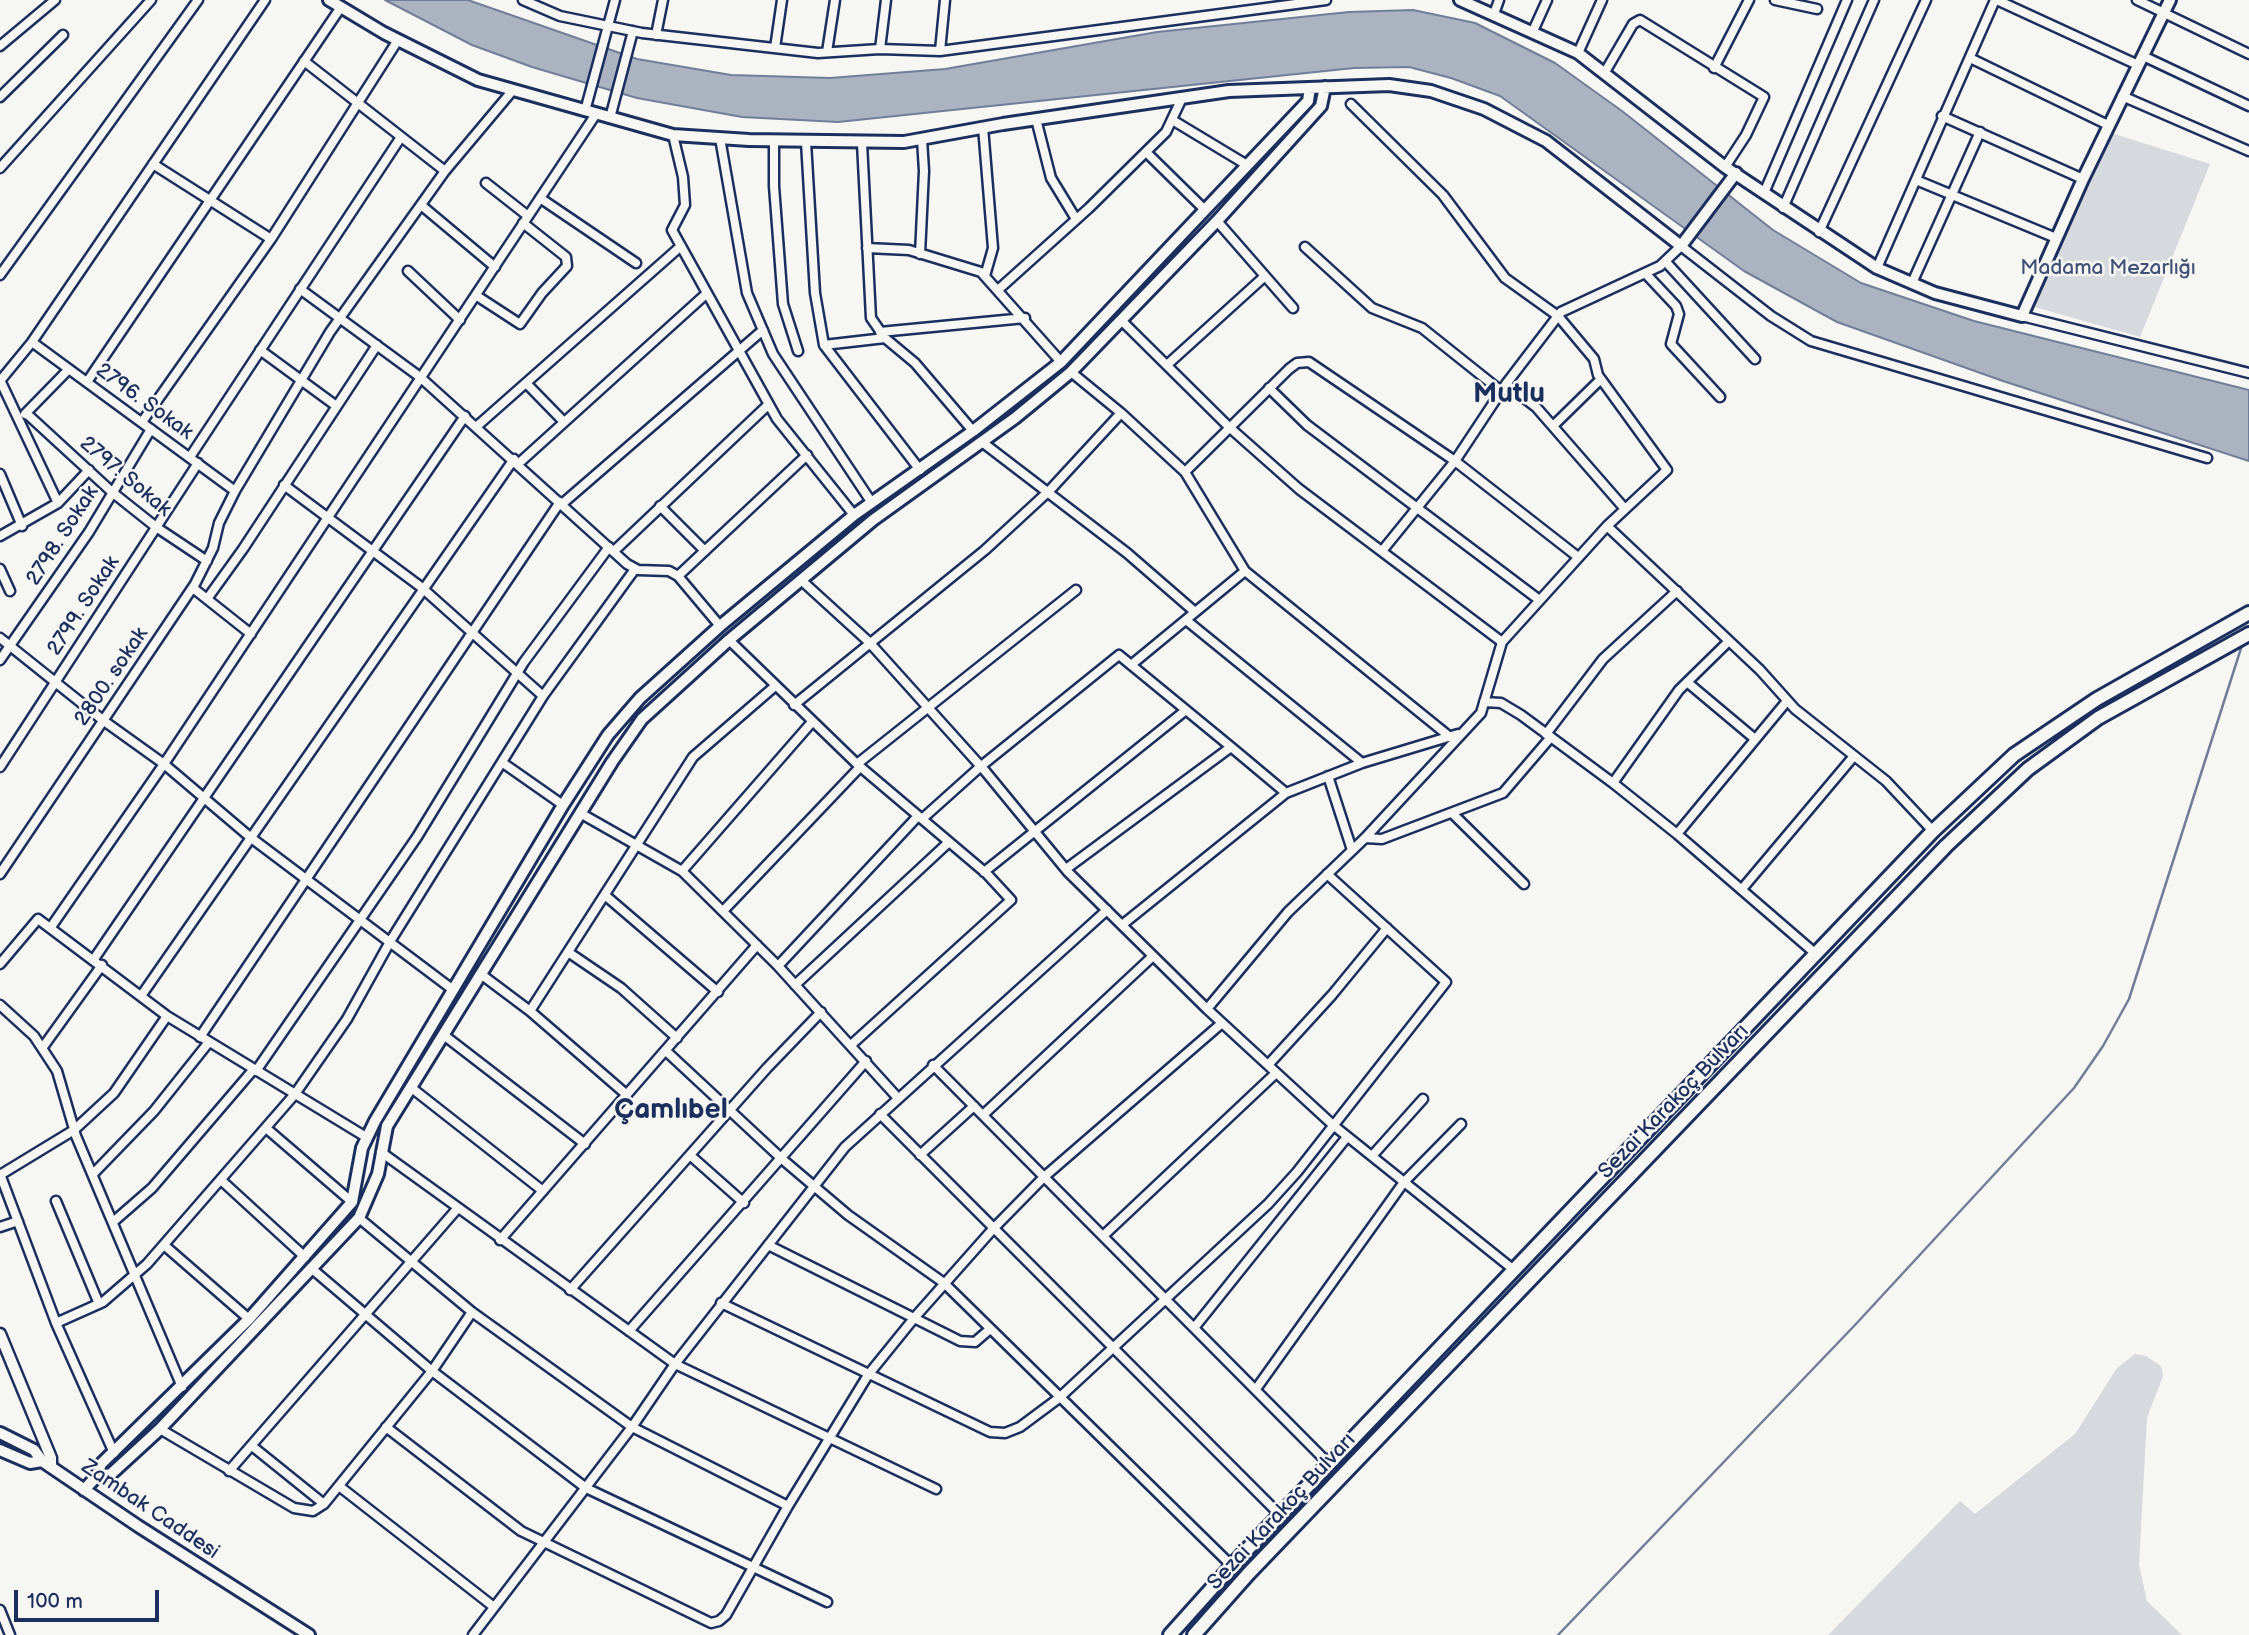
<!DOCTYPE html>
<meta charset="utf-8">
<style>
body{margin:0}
#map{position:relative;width:2249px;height:1635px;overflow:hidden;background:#f6f6f2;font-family:"Balsamiq Sans",sans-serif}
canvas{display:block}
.scale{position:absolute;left:14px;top:1590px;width:145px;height:32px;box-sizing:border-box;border:4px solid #1b2f5e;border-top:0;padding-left:9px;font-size:21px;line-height:24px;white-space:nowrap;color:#1b2f5e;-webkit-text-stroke:5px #f6f6f2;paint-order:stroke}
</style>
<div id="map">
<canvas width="2249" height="1635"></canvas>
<div class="scale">100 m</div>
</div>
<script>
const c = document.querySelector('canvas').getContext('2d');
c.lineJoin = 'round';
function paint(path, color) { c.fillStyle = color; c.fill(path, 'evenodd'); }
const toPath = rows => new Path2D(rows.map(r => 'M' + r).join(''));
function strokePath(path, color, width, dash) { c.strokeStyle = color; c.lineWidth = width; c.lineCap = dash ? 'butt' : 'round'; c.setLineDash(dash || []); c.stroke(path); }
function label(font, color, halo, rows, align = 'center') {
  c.font = font + ' "Balsamiq Sans",sans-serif'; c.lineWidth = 5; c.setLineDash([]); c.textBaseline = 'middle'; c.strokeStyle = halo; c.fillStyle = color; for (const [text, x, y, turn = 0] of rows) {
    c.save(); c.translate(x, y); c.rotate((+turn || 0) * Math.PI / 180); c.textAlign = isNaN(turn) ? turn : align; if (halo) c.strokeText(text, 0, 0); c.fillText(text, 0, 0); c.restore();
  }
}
paint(toPath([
 [2111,133,2210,164,2140,337,2031,306],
 [2135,1354,2146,1356,2161,1366,2163,1376,2147,1418,2139,1565,2147,1601,2182,1635,1828,1635,1960,1501,1975,1514,2075,1434,2117,1368]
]), '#d6d9dd');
const water = toPath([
 [385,0,468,0,637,59,731,75,830,78,945,69,1157,32,1349,12,1413,10,1475,23,1555,63,1622,111,1773,230,1861,283,1974,321,2249,390,2249,461,2003,381,1837,322,1744,271,1500,96,1451,78,1409,67,1354,68,838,122,742,117,637,98,532,67,472,45,385,0]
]);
paint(water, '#abb2c0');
strokePath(water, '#717e99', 2);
strokePath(toPath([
 [1558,1635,1855,1325,2074,1088,2103,1046,2129,999,2243,642]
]), '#717e99', 2.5);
const minor = toPath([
 [523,0,560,16,642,33,818,53,880,49,940,51,1326,0],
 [1775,0,1817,9],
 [1997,0,2138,65],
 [2137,0,2249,54],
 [1494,14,1499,0],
 [1533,31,1547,0],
 [656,35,663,0],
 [0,46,55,0],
 [775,48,782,0],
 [880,49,886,0],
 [940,51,945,0],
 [827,52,835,0],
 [1578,53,1602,0],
 [2143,56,2249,106],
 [1970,58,2108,125],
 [304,61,445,171],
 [1714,68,1749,0],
 [1605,72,1633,24,1640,20,1764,97,1746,135,1725,167],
 [2122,96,2249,151],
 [0,97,63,35],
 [585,111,615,0],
 [1942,116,2083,179],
 [610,118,633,31],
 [1036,119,1051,178,1076,219],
 [1174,121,1247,165],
 [983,127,993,248,985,276],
 [673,135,683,177,685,205,672,230,777,419,854,515],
 [720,138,747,293,773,354,872,503],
 [774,141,774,186,783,304,798,351],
 [806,142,815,293,824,345,920,470],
 [862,143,871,318,885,338,915,363,973,431],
 [1146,152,1205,210],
 [153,164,271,239],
 [0,168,151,0],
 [1916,180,2056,238],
 [486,183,528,216],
 [1764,193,1847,0],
 [540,198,636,263],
 [421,205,495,267],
 [1783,208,1874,0],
 [1217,221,1293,308],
 [1819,232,1926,0],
 [1305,247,1372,308,1422,328,1501,391],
 [867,248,909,250,981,272,1061,362],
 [920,254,924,171,922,139],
 [1665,261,1755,359],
 [1877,268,1995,0],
 [408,271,460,320],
 [1645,273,1676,306,1679,314,1671,344,1720,397],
 [0,275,198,0],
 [1912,283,1980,132],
 [300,289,420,377,627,564,638,570,669,571,678,576,720,626],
 [999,289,1089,208,1166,132,1182,98],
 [477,296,520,324,542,293,567,266,566,257,523,223],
 [2022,316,2249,373],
 [1122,321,1229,427,1299,489,1502,642],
 [880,332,1025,318],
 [32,342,235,491],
 [824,345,885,338],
 [260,350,335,405],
 [1168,364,1265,276],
 [1071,372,1121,413,1185,472,1289,369,1297,363,1309,362,1455,461,1578,557],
 [0,380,58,503],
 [0,381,32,342,265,0],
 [87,382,341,7],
 [526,383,564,422],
 [1506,384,1536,407,1625,509],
 [1269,388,1307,425,1538,599],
 [26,413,112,492,156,527,207,561],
 [25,414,69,369],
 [142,422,271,239,398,40],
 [1553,426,1601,379],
 [476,427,681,246],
 [982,442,1127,553,1195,612],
 [190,457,401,137],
 [518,464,706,294],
 [1185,472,1245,571,1450,737],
 [0,474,22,526],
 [284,485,421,587,543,696],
 [562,504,763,330],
 [660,506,705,551],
 [1607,526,1760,670,1795,709,1886,781,1933,831],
 [0,536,58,503,89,470],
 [614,551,768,405],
 [1382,551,1455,461,1506,384,1561,312,1660,266,1681,246,1771,316,1811,341,2207,458],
 [0,569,10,591],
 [678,576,807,455],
 [801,580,869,642,985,771,1068,872,1207,1009,1333,1125,1514,1270],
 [193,588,251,634],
 [207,599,243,549,377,345],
 [1186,620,1362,763],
 [0,638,104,721,164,764,250,837,452,989],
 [729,640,857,764,987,874,1011,900,851,1045],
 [0,660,89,532,151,429],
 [1131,665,1245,571],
 [1687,682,1755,739],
 [1484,702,1501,703,1521,715,1613,783,1677,834,1816,954],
 [794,705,985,550,1050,490,1121,413],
 [1546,734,1603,659,1677,591],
 [1231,747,1286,793],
 [503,763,563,805],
 [857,764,1076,590],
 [0,767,198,463],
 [1328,776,1352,850],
 [1613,783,1679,690,1729,641],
 [580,813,682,871,778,966,897,1097],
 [1452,813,1524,884],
 [922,819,980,767,1119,655,1231,747,1066,869],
 [1677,834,1787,701],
 [1365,838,1382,839,1503,793,1551,737],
 [682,871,812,722],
 [984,872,1186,710],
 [0,874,195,584,213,548,219,523,235,491,330,332,445,171,513,90],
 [1742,889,1854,756],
 [606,896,718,992],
 [723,911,860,767],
 [1122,925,1286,793,1362,763,1458,734],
 [51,927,164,764,596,114],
 [568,952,621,988,677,1038],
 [94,959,465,416],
 [0,964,38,919,167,1016,366,1137],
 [778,966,918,816],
 [482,975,530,1011,627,1095],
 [795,985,949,842],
 [141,996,514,459],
 [0,1005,34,1036,57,1071,76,1136,182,1387],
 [1207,1009,1288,912,1365,838,1481,713,1502,642,1607,526,1667,470,1598,375,1594,359,1558,316,1505,278,1443,195,1351,104],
 [530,1011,693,757,774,687],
 [445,1036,585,1144],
 [200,1037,560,502],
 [43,1047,102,965],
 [666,1051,782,1159,848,1215,944,1283,1232,1566],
 [933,1065,1329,1464],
 [1268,1065,1332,995,1387,928],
 [256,1071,417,837,524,662,609,547],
 [413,1089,543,1191],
 [880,1114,1280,1515],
 [983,1115,1153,956],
 [266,1128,352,1202],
 [381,1152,675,1364,936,1489],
 [920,1155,974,1106],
 [691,1156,744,1203],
 [1372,1156,1423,1099],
 [0,1174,56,1323,114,1453],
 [93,1174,154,1111,209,1042],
 [0,1175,74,1130,114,1093,167,1016],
 [221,1180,305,1257],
 [56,1201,99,1304],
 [359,1218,472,1312,632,1427,788,1506],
 [113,1222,152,1188,253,1070],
 [0,1227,18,1221],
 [1103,1236,1276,1073],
 [500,1240,757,945],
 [164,1245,249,1319],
 [768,1245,960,1341,975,1342,990,1329],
 [311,1268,432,1371,586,1488,827,1602],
 [570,1290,767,1068,821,1012],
 [721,1303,990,1432,1005,1433,1020,1427,1059,1398,1268,1204,1297,1172,1446,982,1327,874],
 [56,1323,103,1302,147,1264,295,1094,347,1019,391,940,543,696,635,569],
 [1194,1328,1347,1137],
 [629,1331,866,1061],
 [1256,1389,1404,1182,1461,1124],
 [386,1427,521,1531,711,1623,719,1621,726,1615,788,1506,868,1375,915,1317,993,1229,1044,1177,1222,1023],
 [160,1429,294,1508,313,1511,324,1504,432,1371,472,1312],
 [252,1446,324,1504],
 [229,1471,457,1209],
 [339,1486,494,1607],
 [0,1610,10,1635],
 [473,1635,632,1427,675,1364,845,1147,1107,910]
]);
const tertiary = toPath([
 [0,1334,51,1458,51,1467]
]);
const secondary = toPath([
 [329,0,384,33,478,80,673,135,749,140,904,142,1003,124,1229,91,1389,85,1431,91,1484,109,1546,141,1681,246,1736,173],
 [1460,0,1578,53,1725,167,1877,268,1935,293,2022,316,2083,179,2170,0],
 [0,1433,34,1450,42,1461,138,1526,309,1635],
 [0,1450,30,1463,42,1461],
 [96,1477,111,1474,160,1429,359,1218,378,1174,387,1126,612,762,642,719,729,640,873,520,1015,418,1071,372,1217,221,1321,106,1325,87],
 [84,1490,96,1477,101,1464,249,1319,352,1202,362,1148,375,1121,563,805,608,735,640,698,720,626,854,515,973,431,1061,362,1308,101,1310,88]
]);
const primary = toPath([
 [1170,1635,1240,1557,1933,831,2014,755,2097,699,2249,613],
 [1194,1635,1249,1573,1946,846,2028,769,2098,718,2249,634]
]);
strokePath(minor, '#1b2f5e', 13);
strokePath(tertiary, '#1b2f5e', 15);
strokePath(secondary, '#1b2f5e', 16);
strokePath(primary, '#1b2f5e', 18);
strokePath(minor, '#f6f6f2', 8);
strokePath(tertiary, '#f6f6f2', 10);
strokePath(secondary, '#f6f6f2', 10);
strokePath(primary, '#f6f6f2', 12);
label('21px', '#405177', '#f6f6f2', [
 ["Madama Mezarlığı",2108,269]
]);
label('21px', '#1b2f5e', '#f6f6f2', [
 ["2796. Sokak",144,402,36],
 ["2797. Sokak",125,477,40],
 ["2798. Sokak",63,536,-57],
 ["2799. Sokak",84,606,-57],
 ["2800. sokak",112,677,-56],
 ["Sezai Karakoç Bulvarı",1674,1102,-46],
 ["Zambak Caddesi",150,1510,34],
 ["Sezai Karakoç Bulvarı",1282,1512,-47]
]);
label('bold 28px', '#1b2f5e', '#f6f6f2', [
 ["Mutlu",1509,395],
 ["Çamlıbel",671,1111]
]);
</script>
